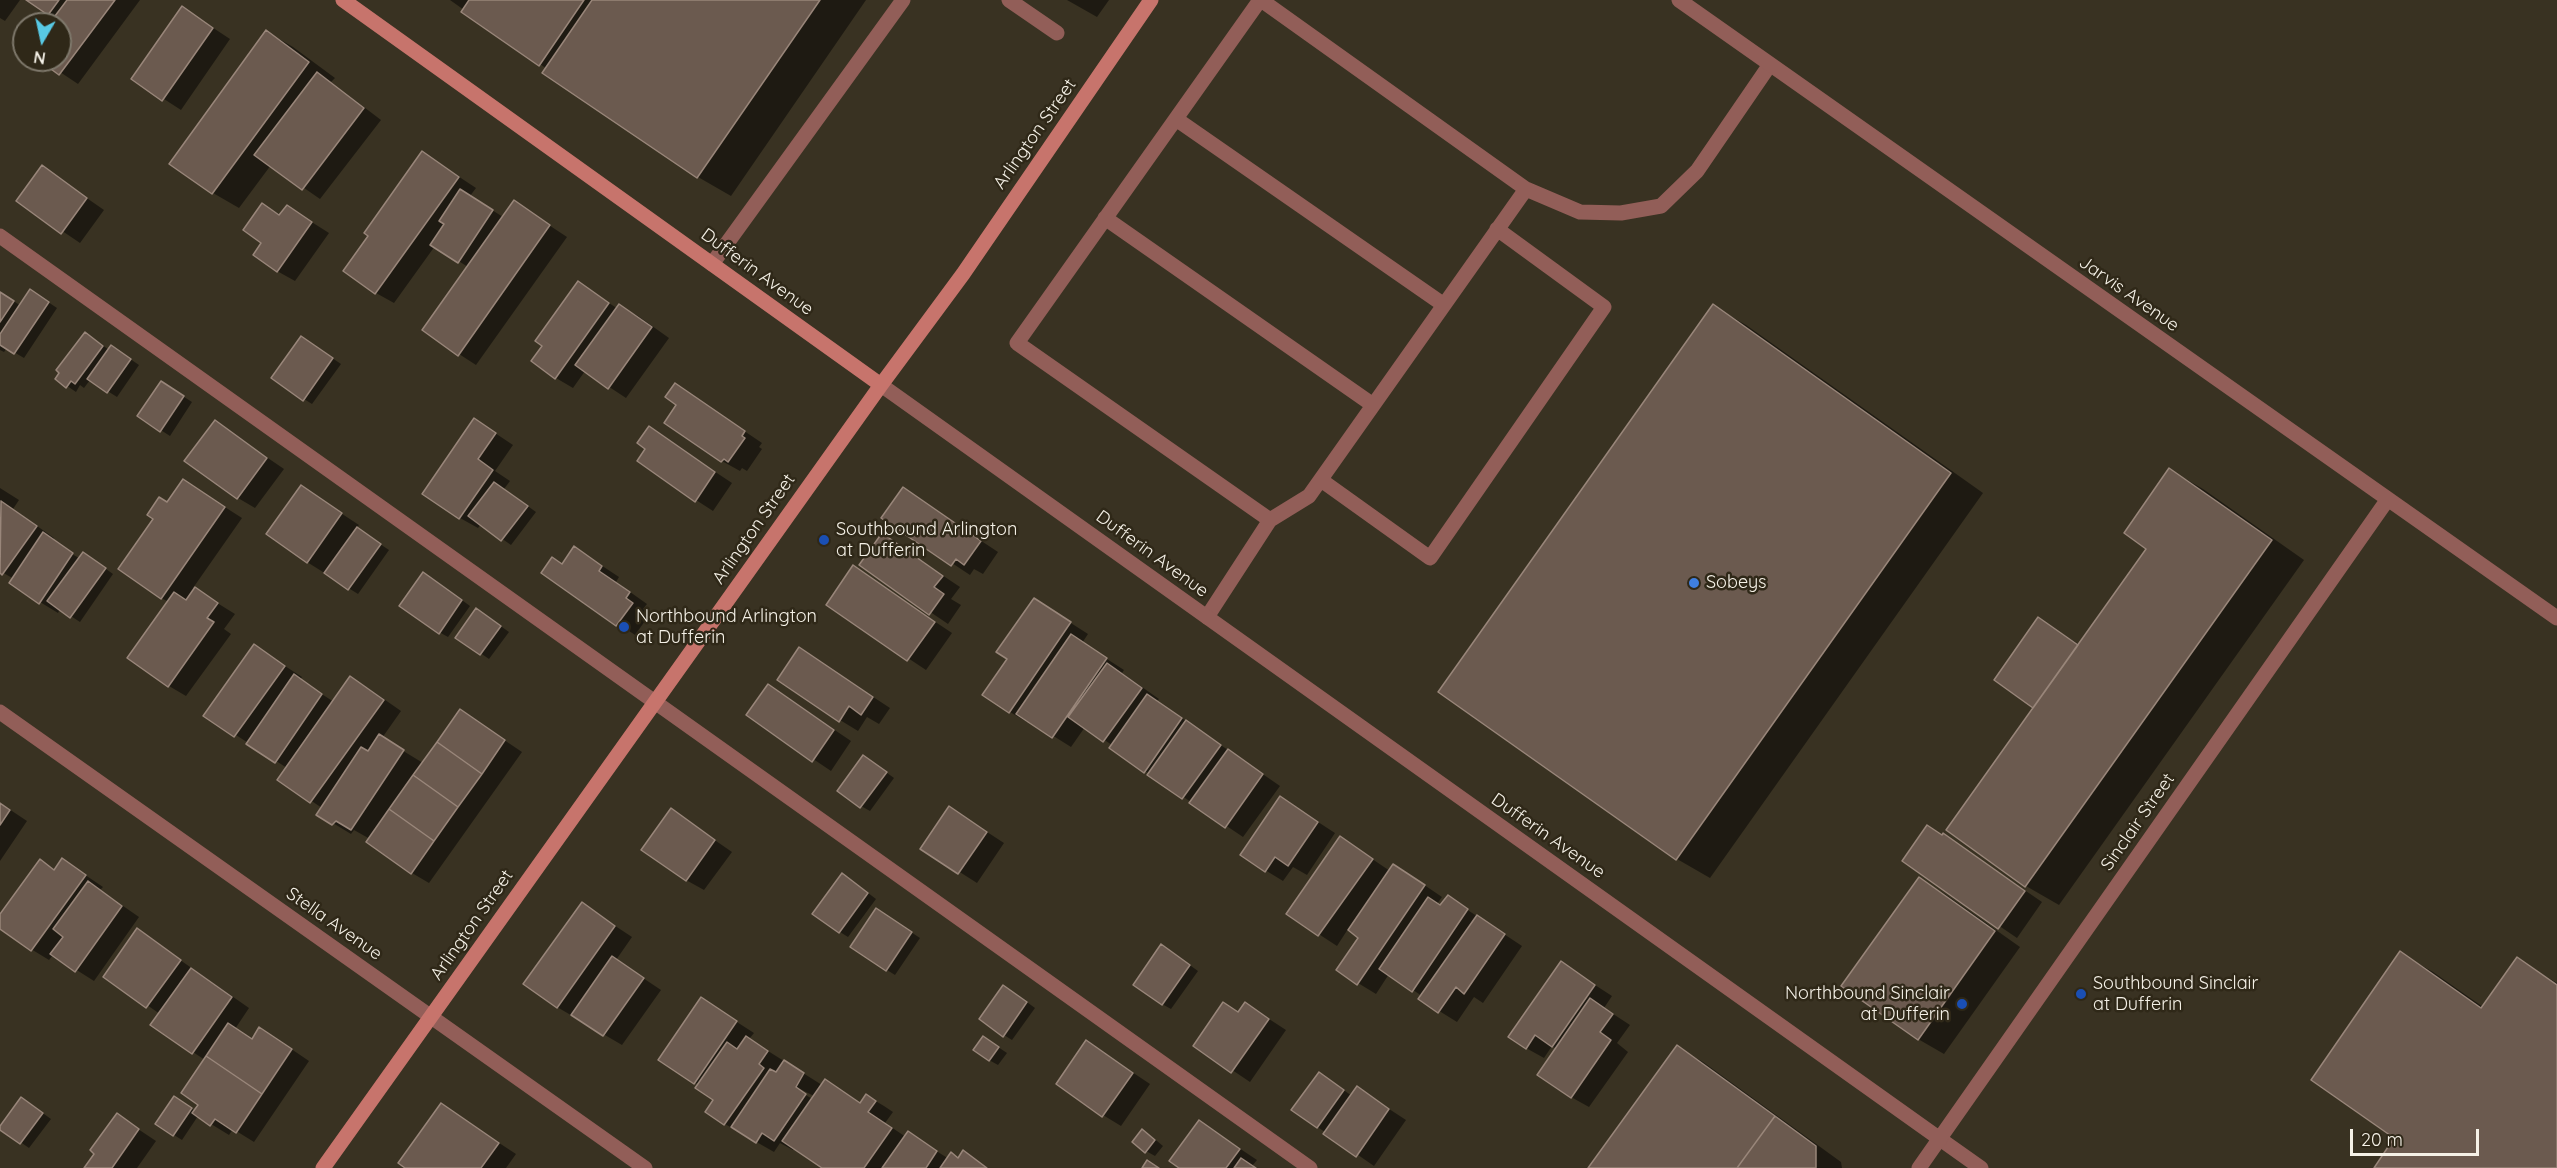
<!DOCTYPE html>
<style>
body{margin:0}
#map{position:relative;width:2557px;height:1168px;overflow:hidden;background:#393222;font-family:Quicksand,sans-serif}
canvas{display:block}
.north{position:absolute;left:12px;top:12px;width:60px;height:60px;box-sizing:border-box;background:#2f2818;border:2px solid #7e786b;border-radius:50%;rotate:189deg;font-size:16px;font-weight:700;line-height:24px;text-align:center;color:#f5f1e7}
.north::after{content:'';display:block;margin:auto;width:21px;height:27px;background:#58c9e4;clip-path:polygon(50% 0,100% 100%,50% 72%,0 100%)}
.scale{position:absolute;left:2350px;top:1129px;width:129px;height:27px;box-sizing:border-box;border:3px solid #f5f1e7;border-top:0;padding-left:8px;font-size:18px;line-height:21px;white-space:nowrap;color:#f5f1e7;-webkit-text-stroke:4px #2f2818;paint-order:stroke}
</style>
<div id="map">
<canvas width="2557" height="1168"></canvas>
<div class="north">N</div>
<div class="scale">20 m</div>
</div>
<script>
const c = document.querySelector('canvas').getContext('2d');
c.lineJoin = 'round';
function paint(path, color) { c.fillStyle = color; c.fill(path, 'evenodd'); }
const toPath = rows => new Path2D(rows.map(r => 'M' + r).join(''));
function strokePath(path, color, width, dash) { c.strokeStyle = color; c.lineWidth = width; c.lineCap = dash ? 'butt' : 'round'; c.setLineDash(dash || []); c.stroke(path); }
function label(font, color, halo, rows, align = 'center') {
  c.font = font + ' Quicksand,sans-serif'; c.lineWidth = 5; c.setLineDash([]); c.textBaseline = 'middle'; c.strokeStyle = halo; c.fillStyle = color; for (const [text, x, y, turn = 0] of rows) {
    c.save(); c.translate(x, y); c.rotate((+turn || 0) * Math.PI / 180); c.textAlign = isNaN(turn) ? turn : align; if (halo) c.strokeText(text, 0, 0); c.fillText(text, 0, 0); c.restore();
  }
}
paint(toPath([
 [0,0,20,0,5,21,0,18],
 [29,0,140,0,78,84,42,60,60,60,60,24,51,24,55,18],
 [450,0,866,0,731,196,698,177,544,72,547,69],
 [1067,0,1109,0,1097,17],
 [183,8,230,39,181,110,133,79],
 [267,32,293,47,335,78,331,82,381,120,320,199,271,165,239,208,213,193,171,163],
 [423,153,476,188,470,196,503,217,514,202,567,237,476,365,459,354,468,267,435,246,394,303,376,293,370,236],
 [42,167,104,210,80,243,18,201],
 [263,205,281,215,288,207,329,233,295,281,277,271,263,243],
 [579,283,618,309,620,306,638,316,669,338,626,398,585,371,573,388,556,378,544,346],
 [0,292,21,306,39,296,57,308,24,358,7,348,4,352,0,350],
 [1713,306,1746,325,1983,493,1710,878,1677,859],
 [94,339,109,350,120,352,139,365,117,397,90,380,84,388,80,385,76,392,57,379],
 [310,343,341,364,312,404,304,399],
 [676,385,762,443,759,447,762,449,747,471,742,468,740,471,722,461,678,405],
 [170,388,192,402,170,436,139,416],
 [215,422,284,469,255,508,238,498],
 [649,428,732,483,713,511,696,500,647,449],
 [492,431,513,445,495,471,510,481,504,489,536,512,511,545,481,524,478,528,460,518,424,494],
 [2170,470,2203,489,2304,560,2059,905,2026,886,1948,830,2035,708,2039,619,2080,645,2148,549],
 [184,481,242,518,193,588,235,614,224,629,231,634,186,696,169,686,169,602,161,598,155,518],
 [301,487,359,525,356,528,389,550,358,594,307,562],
 [0,488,19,500,13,509,54,538,53,540,67,549,66,551,81,559,92,559,113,574,80,622,60,609,58,613,40,602,14,579,0,571],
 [903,489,998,552,983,574,974,569,970,575,884,518],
 [882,535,960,587,951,599,961,605,948,624,861,565],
 [575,548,619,577,616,582,647,604,643,609,650,614,635,635,543,573,563,565],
 [853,567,952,633,926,670,828,605],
 [433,579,470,606,448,637,439,632],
 [1035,600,1088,634,1082,643,1124,670,1122,673,1159,699,1157,701,1280,786,1243,837,1145,771,1112,745,1085,727,1071,747,1028,720,1027,722,1010,712,1009,659],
 [485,615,509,632,489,659,457,637],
 [254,646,302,677,300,680,334,702,350,678,368,688,401,711,382,738,423,763,461,711,522,752,429,883,412,873,370,839,354,830,351,834,318,814,322,808,279,779,287,768,205,715],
 [800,649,890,708,879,724,867,717,858,731,840,720],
 [768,685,851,741,831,771,748,715],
 [872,762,894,778,870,811,861,806],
 [1281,798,1335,833,1307,875,1293,867,1283,881,1265,870],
 [0,803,27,821,0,861],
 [671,810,732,852,704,890,686,880],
 [967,819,1004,843,977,883,922,848],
 [1944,835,2042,902,2017,938,1904,861],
 [1341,838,1390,871,1394,866,1411,876,1442,897,1437,904,1441,906,1448,897,1522,946,1483,1003,1474,997,1457,1022,1420,999,1422,996,1389,974,1376,994,1358,983,1361,937,1348,929,1337,946,1288,914],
 [63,860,103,887,100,890,139,917,94,981,53,955,49,960,31,949,0,927,0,917,41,861,55,870],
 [1919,879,1945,894,2020,947,1944,1054,1918,1039],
 [851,880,876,899,848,937,840,932],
 [582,904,632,937,616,960,661,990,622,1045,557,1007],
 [885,915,920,938,895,975,887,970],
 [137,930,249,1008,235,1029,253,1040,278,1040,309,1061,254,1142,233,1129,229,1135,198,1116,182,1140,174,1135,183,1103,195,1111,200,1105,205,1060,152,1025,160,1014,105,976],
 [1170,951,1198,971,1171,1009,1162,1004],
 [2400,953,2433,972,2483,1007,2517,959,2557,983,2557,1168,2375,1168,2397,1138],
 [1561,963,1612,996,1604,1008,1630,1025,1617,1043,1628,1052,1589,1107,1571,1097,1557,1049,1552,1046,1544,1058,1526,1048],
 [1013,992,1035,1008,1012,1040,1004,1035],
 [701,999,754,1033,749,1039,822,1085,825,1081,861,1104,867,1096,884,1106,893,1112,885,1123,906,1137,908,1133,949,1159,952,1154,959,1158,963,1152,988,1168,824,1168,795,1147,793,1150,780,1143,774,1152,725,1124,715,1100,699,1085,660,1060],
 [800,1089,814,1096,814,1100,799,1091],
 [1246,1004,1286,1030,1250,1082,1195,1045,1240,1013],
 [1087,1042,1150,1084,1121,1126,1103,1115],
 [992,1043,1007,1053,998,1065,989,1060],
 [1677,1047,1703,1062,1841,1162,1842,1168,1590,1168],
 [1328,1079,1352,1096,1357,1088,1406,1120,1374,1166,1293,1110],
 [30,1104,51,1119,29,1148,0,1128],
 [441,1105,516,1154,506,1168,408,1168],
 [117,1115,156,1141,137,1168,86,1168],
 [1200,1122,1257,1160,1252,1166,1255,1168,1181,1168],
 [1151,1136,1163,1146,1155,1156,1146,1151]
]), '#0007');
const building = toPath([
 [26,0,59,0,48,15,26,0],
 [67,0,115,0,59,75,40,61,60,60,60,24,49,24,67,0],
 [469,0,584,0,539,66,461,12,469,0],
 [592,0,820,0,697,178,542,73,592,0],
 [182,6,213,28,162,101,131,79,182,6],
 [266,30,309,62,212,194,169,164,266,30],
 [317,72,364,108,302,190,254,155,317,72],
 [422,151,459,177,375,294,343,271,368,236,364,233,422,151],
 [42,165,87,198,61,234,16,201,42,165],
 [460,189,493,210,458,263,430,245,444,224,439,221,460,189],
 [514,200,550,225,458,356,422,330,514,200],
 [262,203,279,215,287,205,312,222,277,272,253,255,261,243,243,230,262,203],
 [578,281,609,303,555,379,531,361,542,346,535,341,578,281],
 [30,289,49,302,14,354,0,345,0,334,30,289],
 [0,292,14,301,0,322,0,292],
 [619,304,652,327,608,389,575,365,619,304],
 [1713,304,1951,473,1676,860,1438,692,1713,304],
 [85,332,103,346,75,384,71,381,66,388,55,379,59,373,56,370,85,332],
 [301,336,333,358,303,401,271,378,301,336],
 [111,345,131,359,107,393,87,379,111,345],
 [161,381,184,396,160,432,137,416,161,381],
 [675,383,745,431,742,436,745,438,728,462,724,459,721,462,664,423,676,405,665,397,675,383],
 [474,418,496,433,478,459,493,470,459,519,422,494,474,418],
 [215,420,267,458,237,499,184,461,215,420],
 [649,426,715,472,695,502,637,461,645,449,637,443,649,426],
 [2169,468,2272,540,2025,887,1946,830,2146,549,2124,533,2169,468],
 [183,479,225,507,161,599,118,569,153,519,147,515,159,497,167,502,183,479],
 [494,482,528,506,501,541,468,516,494,482],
 [301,485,342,513,307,563,266,534,301,485],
 [903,487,981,541,964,565,956,559,951,566,881,518,903,487],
 [1,501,37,526,2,575,0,573,1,501],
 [357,527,381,544,348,590,324,573,357,527],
 [43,532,73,553,39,604,9,583,43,532],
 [882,533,943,576,934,587,944,594,929,615,859,565,882,533],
 [574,546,602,566,599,571,630,592,626,598,633,603,616,626,541,573,552,557,562,564,574,546],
 [83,552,106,568,70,618,47,601,83,552],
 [853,565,935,622,907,661,826,605,853,565],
 [423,572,462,600,439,634,399,606,423,572],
 [195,587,218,603,207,618,214,622,168,687,127,658,174,592,186,600,195,587],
 [1034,598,1071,622,1009,713,982,695,1007,659,996,652,1034,598],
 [476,608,501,626,480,655,455,638,476,608],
 [2038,617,2078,645,2033,708,1994,680,2038,617],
 [1071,634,1107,658,1052,738,1016,714,1071,634],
 [254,644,285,666,234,737,203,716,254,644],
 [799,647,873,697,861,715,849,706,839,722,777,680,799,647],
 [1107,663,1142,688,1103,742,1068,717,1107,663],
 [294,674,322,694,275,763,246,744,294,674],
 [350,676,384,700,310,803,277,780,350,676],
 [768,684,834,730,812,762,746,715,768,684],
 [1147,694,1182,718,1144,773,1109,748,1147,694],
 [460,709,505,740,482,774,437,742,460,709],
 [1186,720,1221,745,1182,799,1147,775,1186,720],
 [379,734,404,750,351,830,336,821,332,825,316,815,361,747,368,751,379,734],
 [437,742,482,774,458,807,413,775,437,742],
 [1228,749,1263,774,1225,828,1189,803,1228,749],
 [863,755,887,772,860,808,837,791,863,755],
 [413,775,458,807,434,841,389,809,413,775],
 [1280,796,1318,822,1288,866,1275,857,1265,872,1240,855,1280,796],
 [0,803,10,810,0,825,0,803],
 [949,806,987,832,958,874,920,849,949,806],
 [671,808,715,840,686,881,641,850,671,808],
 [389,809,434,841,411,874,366,842,389,809],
 [1927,825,1942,835,1943,833,2025,891,1998,929,1902,861,1927,825],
 [1340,836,1373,859,1318,936,1286,914,1340,836],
 [62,858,86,875,31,951,0,929,0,914,40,859,54,870,62,858],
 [1393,864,1425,885,1357,985,1336,970,1358,938,1348,930,1393,864],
 [842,873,868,893,839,933,812,914,842,873],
 [1919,877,1995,931,1918,1040,1841,986,1919,877],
 [88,881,122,906,75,972,50,954,63,937,53,929,88,881],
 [1448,895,1468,909,1412,992,1379,969,1428,897,1440,905,1448,895],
 [582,902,615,926,557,1008,523,984,582,902],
 [876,908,912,932,886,971,850,947,876,908],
 [1477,915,1505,934,1464,994,1456,987,1438,1013,1418,999,1477,915],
 [137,928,181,960,146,1008,103,977,137,928],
 [1161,944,1190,965,1162,1005,1133,985,1161,944],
 [2400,951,2481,1008,2517,957,2557,985,2557,1168,2374,1168,2394,1138,2311,1080,2400,951],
 [612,956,644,978,603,1036,571,1015,612,956],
 [1561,961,1595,985,1552,1047,1535,1035,1526,1049,1508,1037,1561,961],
 [191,968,232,997,192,1054,150,1025,191,968],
 [1003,985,1027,1002,1003,1037,979,1019,1003,985],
 [701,997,737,1021,694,1084,658,1060,701,997],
 [1590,998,1613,1014,1600,1032,1611,1040,1571,1098,1537,1075,1590,998],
 [1223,1002,1238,1012,1245,1002,1269,1019,1231,1073,1193,1046,1223,1002],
 [228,1023,252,1039,259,1027,292,1049,262,1094,206,1056,228,1023],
 [746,1036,768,1051,759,1064,764,1068,724,1125,705,1112,713,1100,695,1088,727,1042,737,1049,746,1036],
 [983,1036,999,1047,989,1061,973,1050,983,1036],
 [1086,1040,1133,1073,1102,1117,1056,1084,1086,1040],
 [1677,1045,1775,1116,1737,1168,1588,1168,1677,1045],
 [206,1056,262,1094,236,1133,215,1119,210,1126,192,1113,198,1105,181,1093,206,1056],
 [784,1060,804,1073,796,1087,806,1094,774,1141,762,1133,756,1143,731,1127,770,1069,776,1072,784,1060],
 [1319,1072,1344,1090,1317,1128,1291,1110,1319,1072],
 [825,1079,860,1103,866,1094,876,1101,868,1112,892,1128,864,1168,822,1168,782,1141,825,1079],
 [1357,1086,1389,1109,1356,1157,1323,1134,1357,1086],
 [174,1096,192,1108,173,1136,155,1124,174,1096],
 [21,1097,43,1113,20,1144,0,1130,0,1126,21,1097],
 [441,1103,499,1143,481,1168,405,1168,398,1163,441,1103],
 [117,1113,139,1129,112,1168,84,1168,94,1154,90,1150,117,1113],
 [1775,1116,1816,1146,1816,1168,1737,1168,1775,1116],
 [1199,1120,1240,1149,1226,1168,1179,1168,1169,1161,1199,1120],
 [1142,1129,1155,1140,1145,1153,1132,1142,1142,1129],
 [908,1131,937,1151,926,1168,882,1168,908,1131],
 [963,1150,987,1168,940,1168,951,1152,958,1158,963,1150],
 [1241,1158,1256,1168,1234,1168,1241,1158],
 [1147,1160,1159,1168,1142,1168,1147,1160]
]);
paint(building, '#6b5a4f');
strokePath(building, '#99867a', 1.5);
strokePath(toPath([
 [1009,0,1057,33],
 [1260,0,1017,343,1270,520],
 [1261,0,1526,189],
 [1176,119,1444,305],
 [1105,218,1373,405],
 [0,236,1310,1168],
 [712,264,903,0],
 [1321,480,1430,558,1604,307,1497,229],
 [1207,617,1270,520,1309,496,1526,189,1580,212,1621,213,1661,206,1697,171,1769,66],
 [1940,1139,1981,1168]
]), '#925e58', 15);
strokePath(toPath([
 [1679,0,2557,618],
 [881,385,1940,1139],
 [0,712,645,1168],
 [1919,1168,2388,499]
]), '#925e58', 15);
strokePath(toPath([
 [343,0,881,385],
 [323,1168,881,385,963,274,1151,0]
]), '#c7746c', 15);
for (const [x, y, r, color] of [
 [824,540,6,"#1a4fb4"],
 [1694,583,6,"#3f7fe0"],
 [624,627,6,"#1a4fb4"],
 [2081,994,6,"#1a4fb4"],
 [1962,1004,6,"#1a4fb4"]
]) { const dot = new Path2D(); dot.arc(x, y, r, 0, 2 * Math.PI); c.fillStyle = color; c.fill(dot); strokePath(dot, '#2f2818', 2); }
label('18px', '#f5f1e7', '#2f2818', [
 ["Arlington Street",1035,134,-55],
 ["Dufferin Avenue",757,272,36],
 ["Jarvis Avenue",2129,294,35],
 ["Arlington Street",754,529,-55],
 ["Dufferin Avenue",1152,554,36],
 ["Sinclair Street",2138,822,-55],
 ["Dufferin Avenue",1548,836,35],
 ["Stella Avenue",334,924,35],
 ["Arlington Street",472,925,-55]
]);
label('18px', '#f5f1e7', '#2f2818', [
 ["Southbound Arlington",836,530],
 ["at Dufferin",836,551],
 ["Sobeys",1706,583],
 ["Northbound Arlington",636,617],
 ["at Dufferin",636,638],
 ["Southbound Sinclair",2093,984],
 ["at Dufferin",2093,1005],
 ["Northbound Sinclair",1950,994,"right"],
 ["at Dufferin",1950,1015,"right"]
], 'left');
</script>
